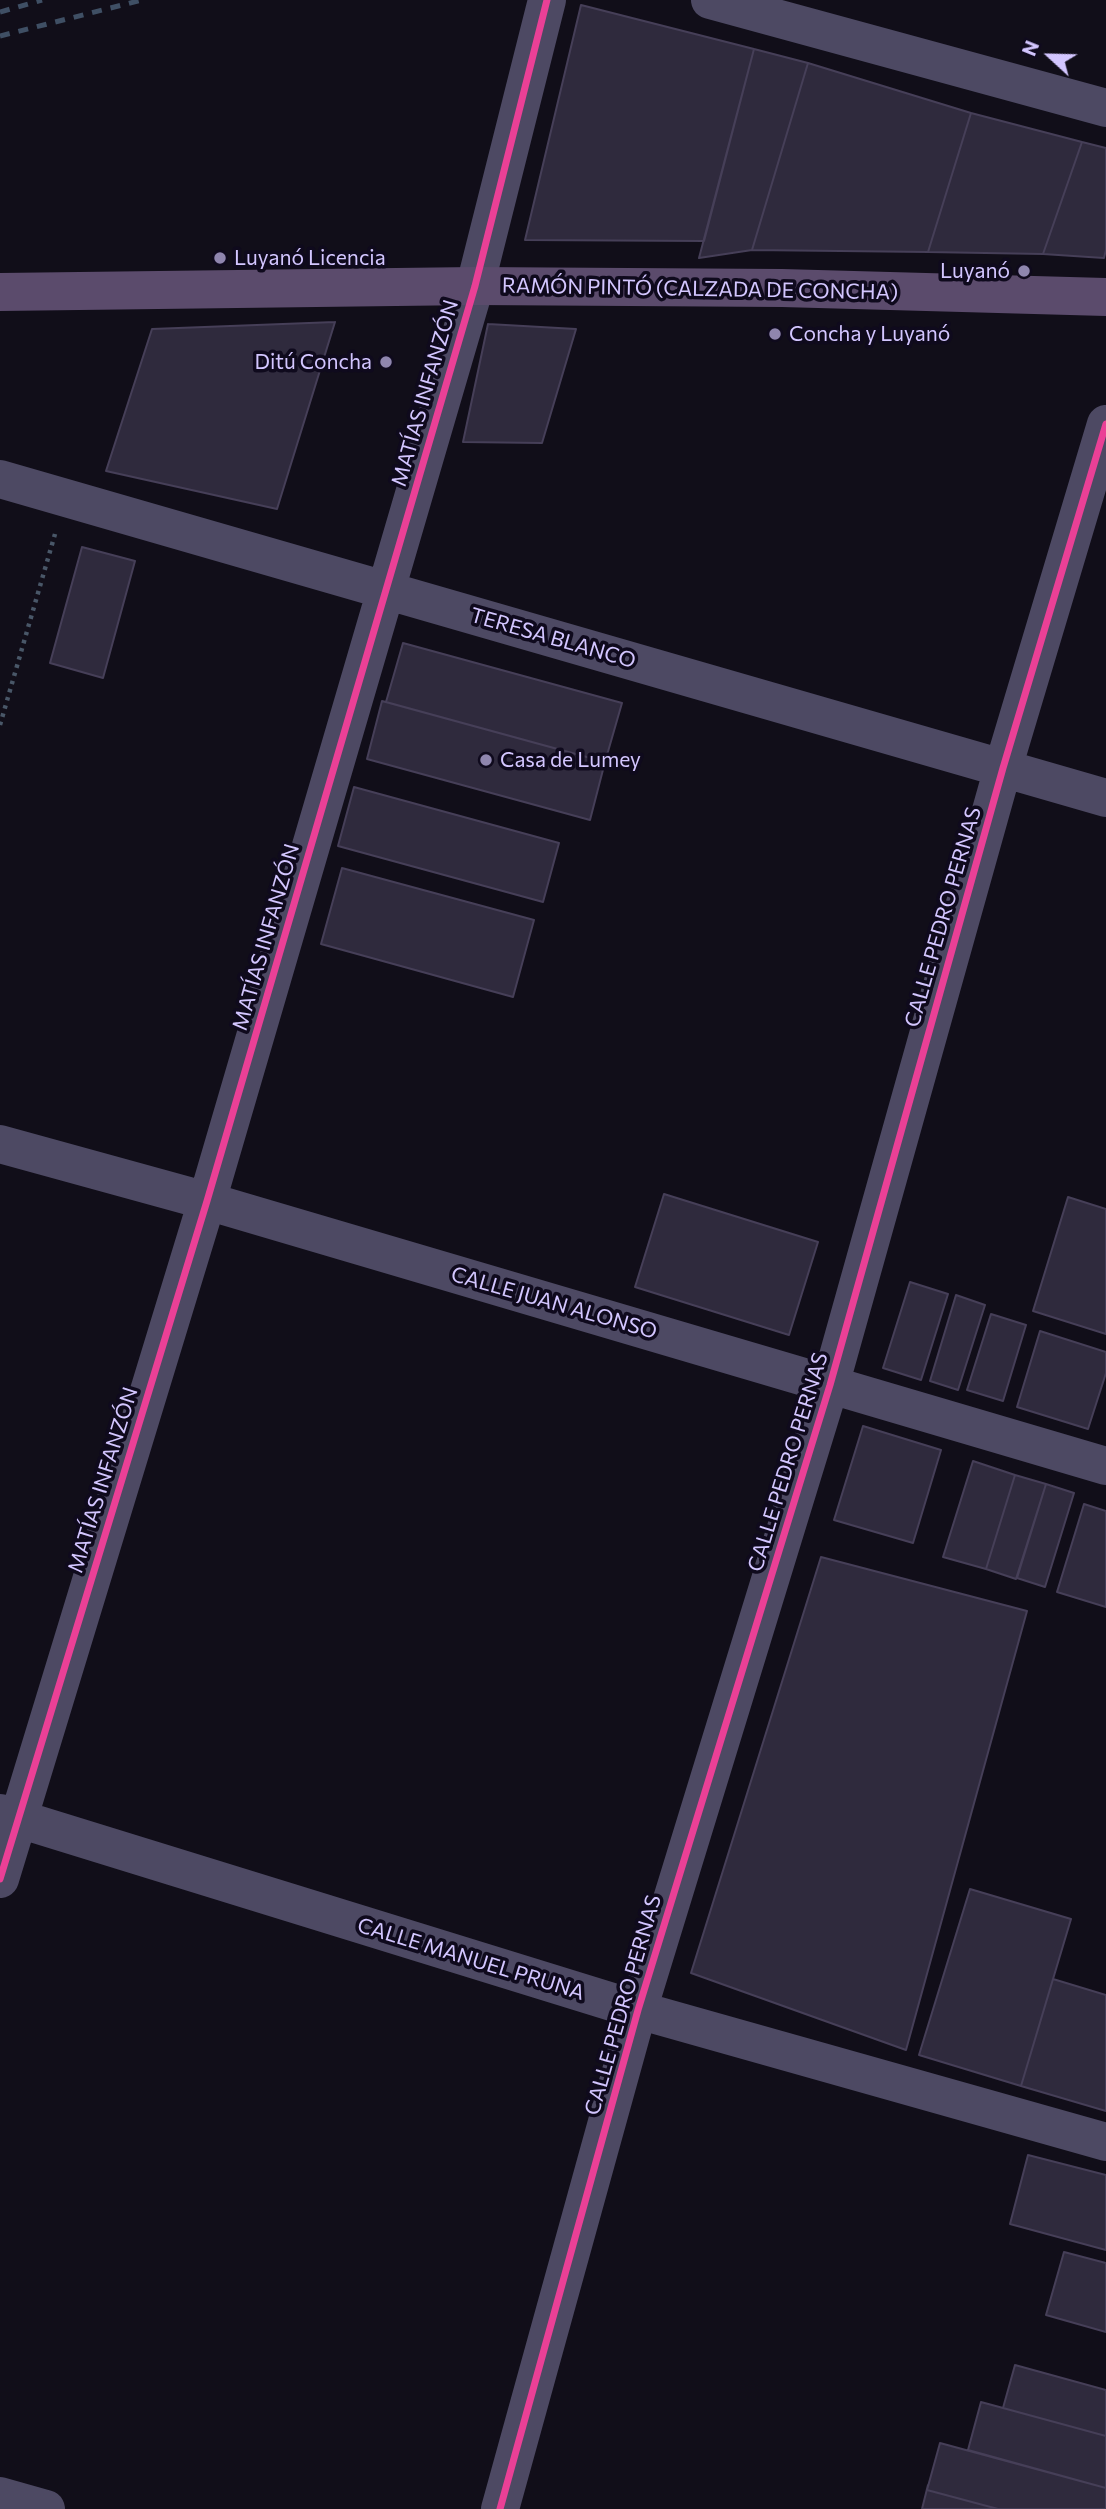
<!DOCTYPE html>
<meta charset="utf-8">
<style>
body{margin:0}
#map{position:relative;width:1106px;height:2509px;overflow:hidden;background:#110e19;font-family:Commissioner,sans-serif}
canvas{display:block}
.north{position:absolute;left:1015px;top:21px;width:70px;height:70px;-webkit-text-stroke:5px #0f0a1d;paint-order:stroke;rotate:292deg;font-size:19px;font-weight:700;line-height:28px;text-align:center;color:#d3c6ff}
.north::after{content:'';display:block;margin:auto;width:24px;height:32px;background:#d3c6ff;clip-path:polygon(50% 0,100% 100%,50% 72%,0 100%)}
</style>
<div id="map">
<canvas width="1106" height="2509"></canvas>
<div class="north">N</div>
</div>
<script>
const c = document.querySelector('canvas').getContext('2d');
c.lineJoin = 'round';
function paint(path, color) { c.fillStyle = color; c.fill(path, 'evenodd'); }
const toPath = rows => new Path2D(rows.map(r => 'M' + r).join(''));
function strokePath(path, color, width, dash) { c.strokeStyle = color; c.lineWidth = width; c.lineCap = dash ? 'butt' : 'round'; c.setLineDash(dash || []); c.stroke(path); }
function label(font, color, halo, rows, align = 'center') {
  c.font = font + ' Commissioner,sans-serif'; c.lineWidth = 7; c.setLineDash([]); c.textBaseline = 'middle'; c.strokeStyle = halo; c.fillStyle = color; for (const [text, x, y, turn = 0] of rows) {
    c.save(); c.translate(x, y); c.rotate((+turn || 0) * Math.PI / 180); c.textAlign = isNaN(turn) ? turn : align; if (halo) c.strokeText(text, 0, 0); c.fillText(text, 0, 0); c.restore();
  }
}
const building = toPath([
 [581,5,754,49,704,241,525,240,581,5],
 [754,49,808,63,752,250,699,258,754,49],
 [808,63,971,113,928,252,752,250,808,63],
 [971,113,1082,142,1043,254,928,252,971,113],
 [1082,142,1106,148,1106,250,1104,258,1043,254,1082,142],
 [335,322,277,509,106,471,152,329,335,322],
 [488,324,576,329,542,443,463,442,488,324],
 [82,547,135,561,103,678,50,663,82,547],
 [403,643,622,703,605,762,386,702,403,643],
 [382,701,605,762,590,820,367,759,382,701],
 [354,787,559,843,543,902,338,846,354,787],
 [342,868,534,920,513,997,321,944,342,868],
 [664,1194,818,1242,789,1335,635,1287,664,1194],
 [1068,1197,1106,1209,1106,1334,1033,1311,1068,1197],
 [910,1282,948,1294,921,1380,883,1368,910,1282],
 [956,1295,985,1305,958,1390,930,1381,956,1295],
 [991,1314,1026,1325,1003,1401,967,1390,991,1314],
 [1040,1331,1106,1352,1106,1373,1088,1429,1017,1407,1040,1331],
 [863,1426,941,1450,913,1543,834,1520,863,1426],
 [973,1461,1015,1475,986,1569,943,1557,973,1461],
 [1015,1475,1046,1484,1016,1579,986,1569,1015,1475],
 [1046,1484,1074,1493,1045,1587,1017,1578,1046,1484],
 [1084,1504,1106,1511,1106,1607,1057,1592,1084,1504],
 [821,1557,1027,1611,906,2050,691,1973,821,1557],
 [970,1889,1071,1919,1021,2086,919,2055,970,1889],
 [1053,1979,1106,1995,1106,2111,1021,2086,1053,1979],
 [1028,2155,1106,2175,1106,2250,1010,2224,1028,2155],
 [1064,2252,1106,2263,1106,2332,1046,2315,1064,2252],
 [1015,2365,1106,2390,1106,2436,1003,2408,1015,2365],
 [981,2402,1106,2436,1106,2488,968,2450,981,2402],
 [940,2443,1106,2488,1106,2509,998,2509,927,2490,940,2443],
 [928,2485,927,2490,998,2509,922,2509,928,2485]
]);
paint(building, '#2f2a3d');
strokePath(building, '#463f58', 2);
strokePath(toPath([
 [0,725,55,534]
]), '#495768', 4.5, [3.5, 5]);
strokePath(toPath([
 [710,0,1106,108],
 [0,479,1106,798],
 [0,1144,207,1201,1106,1466],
 [0,1813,638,2010,1106,2142],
 [0,1879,207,1201,475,286,547,0],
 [0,2496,46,2509],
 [500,2509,638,2010,830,1385,1003,768,1106,424]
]), '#4d4963', 38);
strokePath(toPath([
 [0,292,475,286,782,288,1106,297]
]), '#5b4b6c', 38);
strokePath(toPath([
 [0,12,42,0],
 [0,36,142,0]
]), '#3f4f64', 5, [10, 9]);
strokePath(toPath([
 [0,1879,207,1201,475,286,547,0],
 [500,2509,638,2010,830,1385,1003,768,1106,424]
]), '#ea4096', 7);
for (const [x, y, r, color] of [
 [220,258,7,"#8f86ae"],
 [1024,271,7,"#8f86ae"],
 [775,334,7,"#8f86ae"],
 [386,362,7,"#8f86ae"],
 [486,760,7,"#8f86ae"]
]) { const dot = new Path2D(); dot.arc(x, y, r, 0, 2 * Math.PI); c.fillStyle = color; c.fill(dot); strokePath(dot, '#0f0a1d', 2.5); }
label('21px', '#d3c6ff', '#0f0a1d', [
 ["Luyanó Licencia",234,258],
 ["Luyanó",1010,271,"right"],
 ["Concha y Luyanó",789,334],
 ["Ditú Concha",372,362,"right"],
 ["Casa de Lumey",500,760]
], 'left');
label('21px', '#d3c6ff', '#0f0a1d', [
 ["RAMÓN PINTÓ (CALZADA DE CONCHA)",700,289,1],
 ["MATÍAS INFANZÓN",425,393,-74],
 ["TERESA BLANCO",553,638,16],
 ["CALLE PEDRO PERNAS",943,917,-74],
 ["MATÍAS INFANZÓN",266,937,-74],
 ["CALLE JUAN ALONSO",554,1303,16],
 ["CALLE PEDRO PERNAS",788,1462,-73],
 ["MATÍAS INFANZÓN",103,1480,-73],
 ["CALLE MANUEL PRUNA",471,1959,17],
 ["CALLE PEDRO PERNAS",623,2005,-74]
]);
</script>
